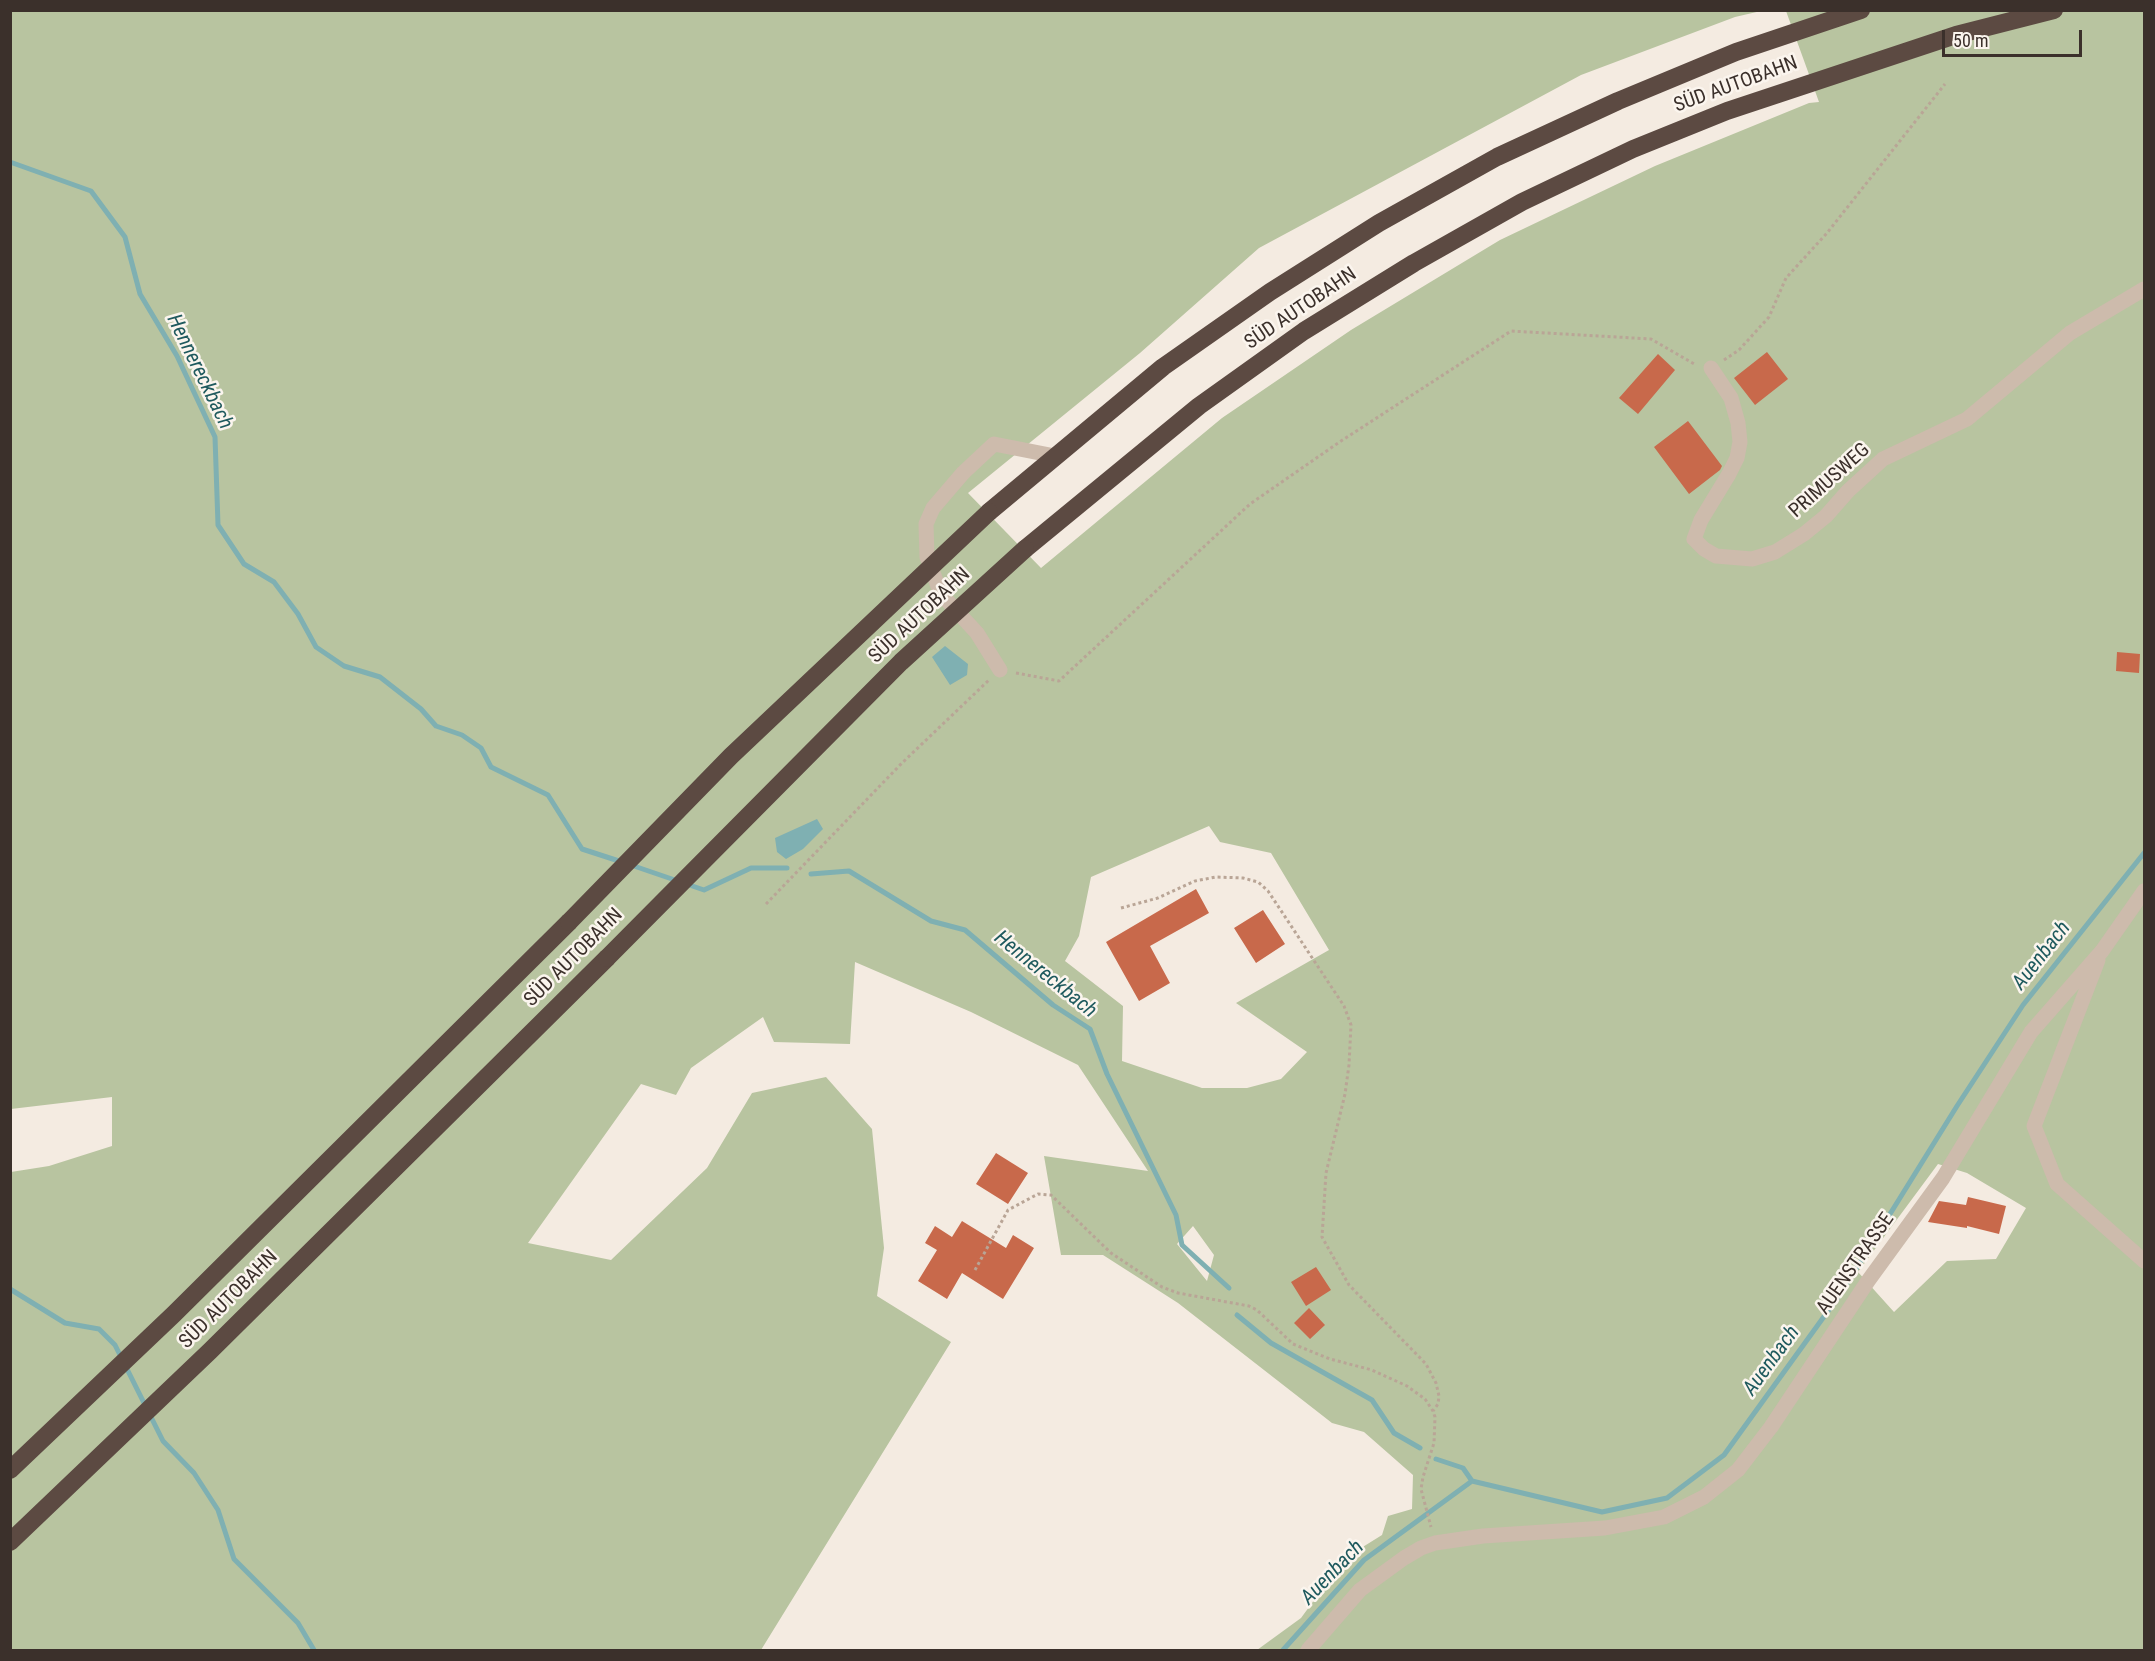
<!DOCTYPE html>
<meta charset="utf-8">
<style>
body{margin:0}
#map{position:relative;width:2155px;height:1661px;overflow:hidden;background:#f4ebe1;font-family:"Roboto Condensed",sans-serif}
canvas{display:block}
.frame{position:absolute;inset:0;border:12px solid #3b302b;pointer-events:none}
.scale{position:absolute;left:1942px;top:30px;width:140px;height:27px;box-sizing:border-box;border:3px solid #3b302b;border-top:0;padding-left:8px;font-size:18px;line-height:21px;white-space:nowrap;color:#3b302b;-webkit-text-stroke:4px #fbf5ee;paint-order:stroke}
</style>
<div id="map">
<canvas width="2155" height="1661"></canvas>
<div class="frame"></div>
<div class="scale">50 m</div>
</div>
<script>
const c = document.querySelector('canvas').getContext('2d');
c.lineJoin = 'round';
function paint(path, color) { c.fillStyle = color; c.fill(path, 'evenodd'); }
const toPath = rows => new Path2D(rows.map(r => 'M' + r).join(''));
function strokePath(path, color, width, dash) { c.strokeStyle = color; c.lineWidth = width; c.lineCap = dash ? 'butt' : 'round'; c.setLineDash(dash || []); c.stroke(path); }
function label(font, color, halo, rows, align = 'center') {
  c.font = font + ' "Roboto Condensed",sans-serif'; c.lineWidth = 5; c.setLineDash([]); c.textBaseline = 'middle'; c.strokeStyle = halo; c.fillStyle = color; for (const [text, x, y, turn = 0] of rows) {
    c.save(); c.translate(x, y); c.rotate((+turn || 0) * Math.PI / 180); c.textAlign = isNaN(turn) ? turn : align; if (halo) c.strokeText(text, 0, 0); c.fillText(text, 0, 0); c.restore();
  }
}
paint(toPath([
 [10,11,1761,11,1735,17,1581,75,1259,248,1140,353,968,493,1041,568,1222,418,1351,330,1500,240,1655,166,1809,103,1819,102,1786,11,2144,11,2144,1650,1257,1650,1301,1618,1345,1558,1382,1535,1388,1516,1412,1509,1413,1475,1364,1432,1332,1423,1178,1303,1103,1255,1061,1255,1044,1156,1148,1171,1078,1065,971,1012,855,962,850,1044,774,1042,763,1017,691,1068,676,1095,641,1084,528,1243,611,1260,707,1168,752,1093,826,1077,872,1129,884,1248,877,1296,951,1342,761,1650,11,1650,11,1172,49,1166,112,1146,112,1097,11,1109],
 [1209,826,1220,842,1271,853,1329,950,1236,1003,1307,1052,1281,1079,1247,1088,1202,1088,1122,1061,1123,1006,1065,961,1079,936,1091,877],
 [1938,1164,1967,1173,2026,1208,1996,1259,1947,1261,1894,1312,1858,1272],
 [1193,1226,1214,1255,1207,1281,1177,1244]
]), '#b8c4a0');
paint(toPath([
 [945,646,968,664,967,675,950,685,932,657],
 [817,819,823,829,803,849,786,859,777,852,775,838]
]), '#7fb0b2');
strokePath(toPath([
 [10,162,91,191,125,237,140,294,177,356,215,437,218,525,244,564,274,582,298,614,316,647,344,666,380,677,421,709,436,726,462,735,481,748,491,767,548,795,582,849,622,862],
 [631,865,704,890,751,868,787,868],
 [811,874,849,871,931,921,965,930,1053,1005,1090,1029,1107,1074,1176,1215,1182,1245,1229,1288],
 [10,1289,65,1323,99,1329,115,1345,163,1441,194,1473,218,1510,234,1559,298,1623,314,1650],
 [1237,1315,1271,1343,1372,1400,1394,1433,1420,1448],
 [1436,1459,1463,1468,1472,1481],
 [1283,1650,1364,1560,1472,1481,1602,1512,1667,1498,1724,1455,1841,1293,1957,1106,2023,1005,2144,853]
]), '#7fb0b2', 5);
paint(toPath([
 [1767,352,1788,379,1755,405,1734,378],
 [1658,354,1675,370,1638,414,1619,398],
 [1688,421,1722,466,1720,470,1689,494,1654,447],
 [2117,652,2140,654,2139,673,2116,671],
 [1196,889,1209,913,1150,946,1170,983,1139,1001,1106,942],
 [1263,910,1285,944,1256,963,1234,928],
 [996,1153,1028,1173,1008,1204,976,1184],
 [1968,1197,2006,1206,1999,1234,1967,1226,1967,1228,1928,1222,1939,1201,1966,1205],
 [962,1221,1006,1248,1013,1235,1034,1248,1003,1299,962,1273,947,1299,918,1281,937,1250,925,1243,935,1226,952,1237],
 [1316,1267,1331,1290,1306,1306,1291,1282],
 [1309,1308,1325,1325,1310,1339,1294,1323]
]), '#c8694b');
strokePath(toPath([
 [1724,360,1739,350,1769,317,1786,278,1827,233,1945,84],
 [1016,673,1059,681,1250,504,1341,441,1511,331,1651,339,1696,365],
 [766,904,902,763,989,680],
 [1121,908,1158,898,1195,881,1216,877,1243,878,1258,882,1268,891,1344,1006,1351,1025,1349,1065,1345,1094,1326,1173,1322,1237,1349,1285,1426,1364,1436,1383,1439,1396,1438,1404,1433,1411],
 [975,1270,1008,1210,1038,1194,1051,1195,1111,1253,1162,1287,1178,1293,1249,1306,1257,1310,1293,1344,1330,1359,1372,1370,1407,1386,1425,1399,1433,1411,1435,1417,1434,1443,1423,1477,1421,1489,1431,1527]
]), '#b9a596', 3, [3, 3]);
strokePath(toPath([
 [1711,368,1731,398,1738,423,1740,442,1737,458,1729,474,1701,520,1694,539,1704,549,1716,556,1752,559,1775,552,1804,534,1826,516,1848,491,1883,459,1967,419,2070,333,2144,289],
 [1000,670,977,633,941,594,927,557,926,524,933,508,963,473,994,444,1055,456],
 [2098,960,2034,1126,2057,1184,2144,1261],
 [1308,1650,1360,1590,1404,1558,1421,1548,1435,1543,1483,1536,1605,1528,1664,1517,1704,1497,1738,1470,1771,1427,1868,1281,1943,1178,2031,1032,2102,951,2144,891]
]), '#cdbbac', 15);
strokePath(toPath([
 [989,512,1163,367,1270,292,1379,223,1497,157,1618,101,1736,52,1861,10],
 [1025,549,1199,406,1304,331,1414,263,1522,202,1633,149,1727,111,1956,35,2054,10],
 [10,1470,174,1314,569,922],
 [10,1542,210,1351,607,958]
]), '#5c4a42', 18);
strokePath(toPath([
 [569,922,731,756,989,512],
 [607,958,901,662,1025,549]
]), '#5c4a42', 18);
label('20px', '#3b302b', '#fbf5ee', [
 ["SÜD AUTOBAHN",1736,85,-20],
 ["SÜD AUTOBAHN",1301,309,-34],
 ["PRIMUSWEG",1830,481,-42],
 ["SÜD AUTOBAHN",920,616,-43],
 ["SÜD AUTOBAHN",574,958,-45],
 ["AUENSTRASSE",1856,1264,-55],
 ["SÜD AUTOBAHN",229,1300,-45]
]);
label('italic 21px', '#1f5a5e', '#fbf5ee', [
 ["Hennereckbach",199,372,64],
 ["Auenbach",2042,956,-52],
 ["Hennereckbach",1045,975,39],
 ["Auenbach",1772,1361,-54],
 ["Auenbach",1333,1573,-46]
]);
</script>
